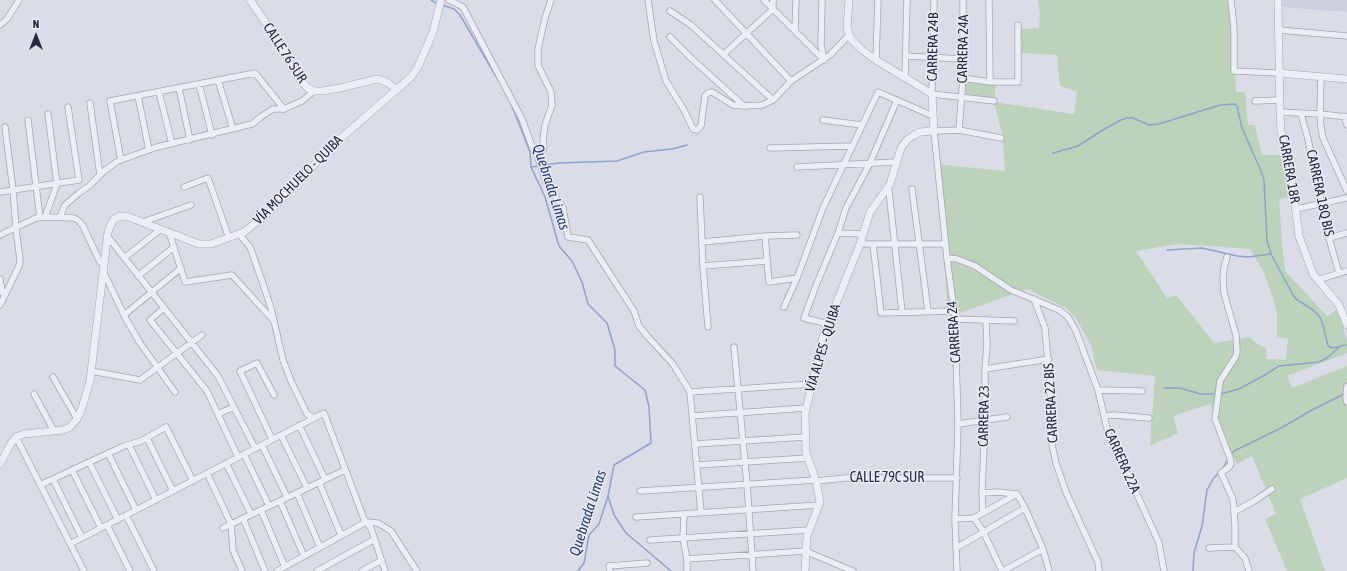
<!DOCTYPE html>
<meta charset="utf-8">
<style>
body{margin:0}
#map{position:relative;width:1347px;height:571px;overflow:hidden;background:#dadde7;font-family:"Asap Condensed",sans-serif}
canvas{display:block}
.north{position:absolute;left:16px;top:16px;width:40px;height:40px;-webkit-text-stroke:3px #e9ecf4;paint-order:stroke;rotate:0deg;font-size:11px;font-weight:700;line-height:16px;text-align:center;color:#23283e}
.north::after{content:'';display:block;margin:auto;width:14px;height:18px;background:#23283e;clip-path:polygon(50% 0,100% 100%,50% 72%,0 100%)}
</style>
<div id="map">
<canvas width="1347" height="571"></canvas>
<div class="north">N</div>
</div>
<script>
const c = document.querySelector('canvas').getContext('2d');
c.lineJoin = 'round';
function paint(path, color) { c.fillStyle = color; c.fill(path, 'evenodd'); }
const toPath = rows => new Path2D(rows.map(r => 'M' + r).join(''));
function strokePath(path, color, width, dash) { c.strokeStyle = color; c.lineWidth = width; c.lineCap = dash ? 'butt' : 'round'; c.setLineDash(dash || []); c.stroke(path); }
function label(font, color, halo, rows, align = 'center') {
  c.font = font + ' "Asap Condensed",sans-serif'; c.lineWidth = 3; c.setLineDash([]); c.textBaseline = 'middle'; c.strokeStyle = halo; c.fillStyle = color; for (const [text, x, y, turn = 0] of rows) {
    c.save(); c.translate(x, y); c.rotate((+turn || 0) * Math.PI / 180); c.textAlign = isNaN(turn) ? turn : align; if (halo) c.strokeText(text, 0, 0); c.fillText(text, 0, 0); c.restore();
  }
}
paint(toPath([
 [1282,0,1347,0,1347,12,1282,7]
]), '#cccfdc');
paint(toPath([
 [1038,0,1231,0,1236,92,1245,92,1248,125,1255,125,1262,155,1283,155,1290,197,1279,199,1282,244,1285,271,1327,316,1336,310,1342,323,1347,341,1347,353,1287,376,1292,388,1347,366,1347,478,1300,499,1325,571,1287,571,1265,519,1276,514,1252,456,1237,464,1210,404,1173,416,1178,433,1150,446,1155,376,1097,370,1091,345,1076,318,1066,308,1027,289,957,314,949,316,935,164,1005,171,1003,138,994,102,963,97,965,81,996,85,994,102,1074,114,1077,91,1060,86,1057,55,1022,53,1021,29,1039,28,1040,15],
 [1178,244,1250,249,1263,271,1272,295,1277,314,1277,337,1288,339,1286,360,1267,359,1266,348,1256,343,1250,337,1214,343,1176,295,1167,298,1136,251]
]), '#bcd2ba');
strokePath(toPath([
 [431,0,438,4],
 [442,5,454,9,460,15,497,78],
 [512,106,530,152,531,167,545,197,559,246,572,261,582,282,588,304,607,323,615,350,615,366,645,390,649,407,651,443,614,465,608,496,599,524,589,535,584,563,578,571],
 [1053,153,1078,146,1101,131,1121,120,1127,118,1133,118,1149,125,1159,124,1220,105,1235,104,1237,106,1242,128,1261,171,1264,180,1267,240,1271,254,1293,295,1296,299,1313,310,1320,317,1323,325,1328,346,1332,348,1346,345],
 [531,167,559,163,617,161,644,152,672,149,687,145],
 [1167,250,1202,248,1237,256,1248,257,1271,254],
 [1164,388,1180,388,1201,394,1221,394,1239,389,1263,376,1279,366,1319,362,1327,358,1339,347],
 [1230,456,1234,451,1281,428,1312,410,1344,394],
 [608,496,614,515,626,533,671,571],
 [1193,571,1194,553,1202,526,1207,490,1213,479,1223,468,1228,459]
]), '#90a3cb', 1.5);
const minor = toPath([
 [449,0,463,7,522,119,533,149,536,152,540,152,543,150,544,146,543,140,545,125,552,105,551,92,538,65,538,49,545,18,551,0],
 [648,0,654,41,666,81,684,110,693,129,697,130,701,126,705,96,708,93,712,92,733,105,744,106,762,105,773,100,791,81,830,55,849,35],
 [715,0,791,81],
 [764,0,824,60],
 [822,0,821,45,824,59],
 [934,0,932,94,994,101],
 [989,0,990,82],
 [1231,0,1234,28,1234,71,1278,73],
 [670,11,691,25,773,100],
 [0,25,7,19,19,0],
 [1279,30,1347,36],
 [795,31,796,0],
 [670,37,691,58,744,106],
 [724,54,773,9,773,0],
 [906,56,963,59],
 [876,60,878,0],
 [1321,77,1320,114,1321,127,1323,138,1347,191],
 [905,78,907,0],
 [963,78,990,82,1018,82,1018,25],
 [218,80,233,129],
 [199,84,212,135],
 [179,88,190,140],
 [159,92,172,144],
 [138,96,149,150],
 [1255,101,1279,100],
 [90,103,100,175],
 [1280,112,1320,114,1347,117],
 [1301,114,1308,139,1329,238,1339,273],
 [1344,116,1347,125],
 [28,120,40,218],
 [823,120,862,125],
 [959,130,963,78,963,0],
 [770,148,852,146],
 [536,152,546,182,563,208,568,237,588,240,634,311,639,326,648,337,673,364,690,392,701,513],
 [121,160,110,101,255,73,284,109],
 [797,167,896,162],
 [184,187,208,178,229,238],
 [887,189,889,191,902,312],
 [912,189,928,311],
 [0,192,79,180,68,107],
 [700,197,703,266,708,327],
 [1296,209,1347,198],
 [45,217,57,184,48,114],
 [60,217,65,205,79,193,89,186,104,171,118,161,157,147,252,124,262,116,273,109,284,109,302,101,314,91],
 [143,222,191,205],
 [169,232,185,282,232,275,273,320],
 [838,233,863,234],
 [239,234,250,247,261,278,271,308,283,360,291,381,307,414,314,418],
 [0,235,36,218,49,217,74,218,79,221,83,226,100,262,104,264],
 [765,236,769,282,797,278,823,208,878,92,933,116],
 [108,237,218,376,255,448],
 [1329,238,1347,233],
 [702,242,765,236,797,235],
 [860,244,945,244],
 [873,244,881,313,954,311],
 [1227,257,1224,268,1223,278,1224,293,1236,335,1237,351,1236,356,1220,381,1215,419,1230,458,1231,464,1229,467,1221,473,1233,499,1235,525,1235,547],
 [124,258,161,229],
 [947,258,957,259,975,266,1011,290,1059,310,1068,317,1076,331,1098,390,1109,437,1126,470,1159,543,1164,571],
 [703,266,767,261],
 [103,271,126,319,140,343,175,392],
 [138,276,174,247],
 [0,279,2,292,5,295],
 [1317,280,1347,271],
 [1034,299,1045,328,1051,397,1049,424,1051,440,1056,463,1066,492,1098,562,1099,571],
 [0,305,19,266,20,260,16,228,13,190,5,127],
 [784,307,797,278],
 [164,308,150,320,207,391,238,457],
 [124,315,181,268],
 [955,319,1014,321],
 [828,324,804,318,817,283,838,233,846,208,870,163,897,100],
 [734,347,747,484,753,571],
 [985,369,1049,359],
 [91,371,140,380,202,335],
 [53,377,77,419],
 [1347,386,1346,397,1347,402],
 [1098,390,1142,391],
 [690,392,812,384],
 [34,394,54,431],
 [218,414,234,407],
 [692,416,806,408],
 [1104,416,1114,415,1149,418],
 [958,424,1007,417],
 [299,425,325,479],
 [281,435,307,488],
 [16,437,84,571],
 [147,438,173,491],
 [272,439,240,371,257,363,274,395],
 [695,444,805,437],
 [129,445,156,500],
 [262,445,287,497],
 [108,453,136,510],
 [244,454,269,506],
 [89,462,118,520],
 [226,463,251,514],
 [697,465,808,458],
 [72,470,101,528],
 [207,473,231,524,233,550,242,571],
 [53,479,82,538],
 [816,481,845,478,957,478],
 [319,482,341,535],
 [40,485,124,446,141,441,166,427,193,481],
 [640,491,816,480],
 [297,493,320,547],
 [982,493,998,492,1017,494],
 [1017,494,1025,508,1043,549,1049,571],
 [280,501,304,556],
 [261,510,285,567],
 [1234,512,1254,501,1272,489],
 [983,513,982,493,985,420,985,369,987,345,986,320],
 [684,514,683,538,687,559,687,571],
 [126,515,154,571],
 [636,517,819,505],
 [243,518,265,571],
 [974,518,983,531,1002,571],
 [955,519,974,518,1017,494],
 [107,525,130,571],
 [223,528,345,470],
 [650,540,809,530],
 [70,544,324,413,364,519,371,528,385,571],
 [956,548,1025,508],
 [1209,548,1235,547,1245,558,1249,571],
 [687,559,805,551,853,571],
 [277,571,366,522,378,523,391,531,417,571],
 [317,571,375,539],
 [362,571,382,560],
 [610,571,609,566,647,563],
 [957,571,955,519,958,424,955,319,947,258,934,131,959,130,1001,138],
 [1003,571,1043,549]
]);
const tertiary = toPath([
 [250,0,277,39,300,80,308,88,314,91,322,91,340,88,377,79,382,80,388,83,397,90],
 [1278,0,1280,112,1281,131,1292,180,1299,236,1313,274,1339,305,1347,325],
 [1278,73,1347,79],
 [0,464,10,445,16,437,24,434,63,430,70,427,77,419,82,408,90,381,108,232,111,224,114,219,120,216,129,217,199,244,211,244,244,232,266,215,297,183,332,146,411,77,418,67,433,32,441,0],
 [805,571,807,536,820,502,816,481,806,453,805,414,822,340,828,324,860,244,870,212,890,184,901,148,907,140,914,135,920,132,934,131,932,94,876,60,862,50,851,39,847,28,849,0]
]);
strokePath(minor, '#a3a7b4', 7);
strokePath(tertiary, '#a3a7b4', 8);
strokePath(minor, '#edeef5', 5.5);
strokePath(tertiary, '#edeef5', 7);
label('14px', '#23283e', '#e9ecf4', [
 ["CARRERA 24B",933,47,-89],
 ["CARRERA 24A",963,49,-89],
 ["CALLE 76 SUR",285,53,57],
 ["CARRERA 18R",1289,169,80],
 ["VÍA MOCHUELO - QUIBA",298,180,-45],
 ["CARRERA 18Q BIS",1320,193,78],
 ["CARRERA 24",954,332,-94],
 ["VÍA ALPES - QUIBA",823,348,-73],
 ["CARRERA 22 BIS",1051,403,-93],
 ["CARRERA 23",984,416,-89],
 ["CARRERA 22A",1122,461,66],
 ["CALLE 79C SUR",887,478]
]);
label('italic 15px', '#293f75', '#e9ecf4', [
 ["Quebrada Limas",551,187,72],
 ["Quebrada Limas",588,513,-72]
]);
</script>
